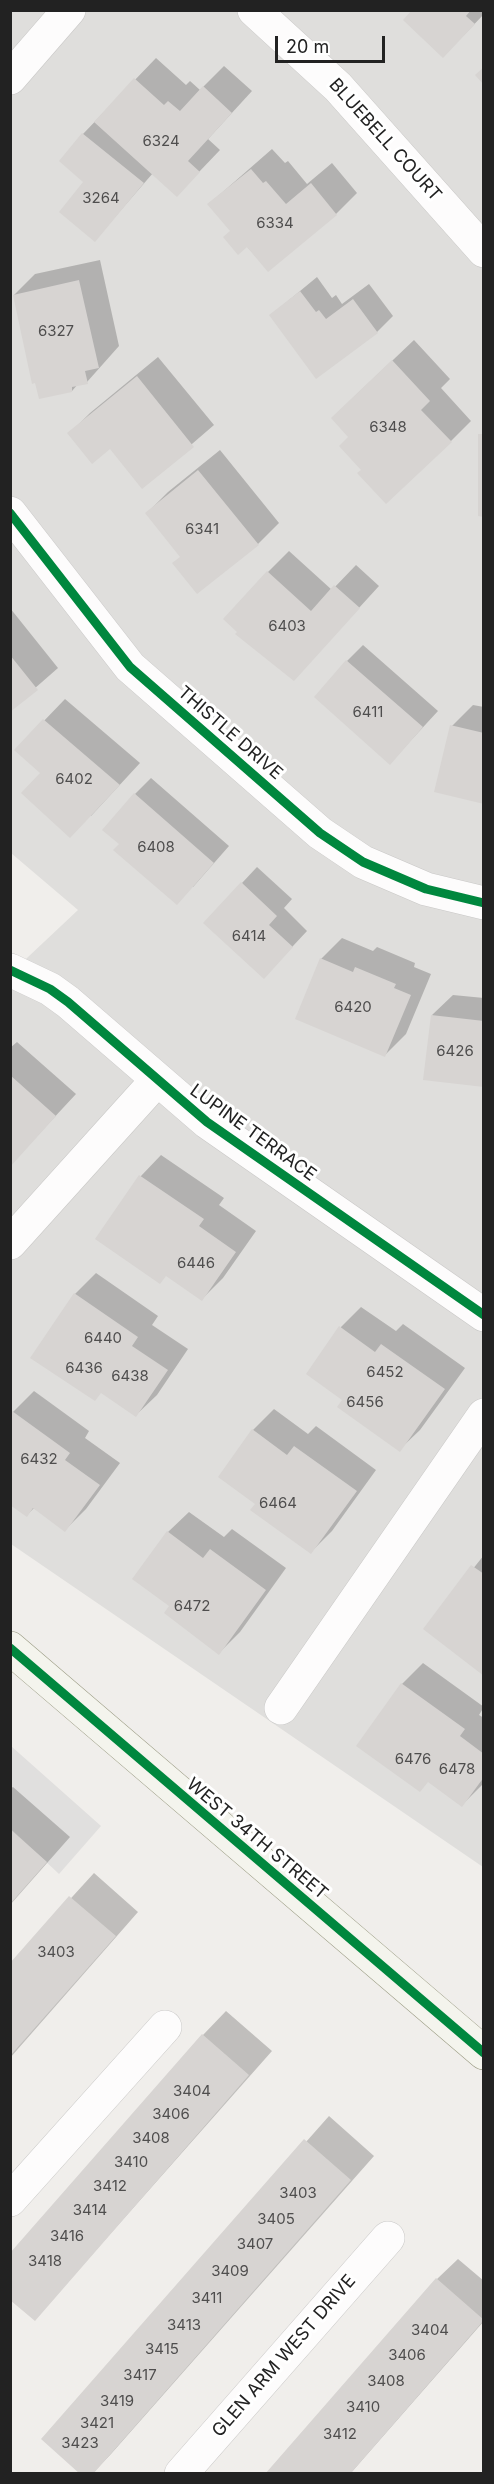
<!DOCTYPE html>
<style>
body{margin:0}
#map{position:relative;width:494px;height:2484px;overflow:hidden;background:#f0eeeb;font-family:Inter,sans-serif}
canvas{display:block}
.frame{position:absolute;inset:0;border:12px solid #222;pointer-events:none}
.scale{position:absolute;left:275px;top:36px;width:110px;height:27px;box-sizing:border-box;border:3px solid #222;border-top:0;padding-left:8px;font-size:18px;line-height:21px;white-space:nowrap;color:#222;-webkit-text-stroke:4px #fff;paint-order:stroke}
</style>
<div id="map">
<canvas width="494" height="2484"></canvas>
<div class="frame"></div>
<div class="scale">20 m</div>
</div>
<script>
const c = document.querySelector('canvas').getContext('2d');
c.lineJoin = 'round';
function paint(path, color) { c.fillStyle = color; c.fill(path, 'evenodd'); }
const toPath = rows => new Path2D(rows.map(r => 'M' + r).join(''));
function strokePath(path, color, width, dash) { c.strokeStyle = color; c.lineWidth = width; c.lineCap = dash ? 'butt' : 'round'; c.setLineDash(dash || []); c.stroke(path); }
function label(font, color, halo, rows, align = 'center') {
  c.font = font + ' Inter,sans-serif'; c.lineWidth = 6; c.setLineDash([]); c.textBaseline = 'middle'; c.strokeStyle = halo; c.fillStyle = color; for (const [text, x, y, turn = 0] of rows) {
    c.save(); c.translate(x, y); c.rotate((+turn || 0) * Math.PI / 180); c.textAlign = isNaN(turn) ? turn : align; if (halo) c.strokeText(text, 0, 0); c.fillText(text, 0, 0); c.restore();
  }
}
paint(toPath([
 [11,11,483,11,483,1867,11,1544,11,973,78,910,11,853]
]), '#dfdedc');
paint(toPath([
 [11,1746,101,1826,59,1874,11,1829]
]), '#e0dfde');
paint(toPath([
 [414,10,484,10,484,14,464,35],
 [156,58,186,85,190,81,200,90,224,66,252,91,208,139,220,150,177,195,153,173,95,240,86,182,83,134],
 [272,149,285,163,288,161,307,184,332,163,357,193,336,214,268,270,209,204],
 [100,260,119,346,87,382,78,384,72,391,14,295,35,274],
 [317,277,332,298,336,295,342,304,369,284,393,316,377,332,317,377,271,315],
 [414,340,450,379,441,388,471,421,451,441,363,470,350,436,354,397],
 [158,357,214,425,142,487,110,447,69,434,90,413],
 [220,450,279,523,258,544,182,556,147,513,168,492],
 [289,551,332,590,356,565,379,586,294,679,237,634,268,572],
 [10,608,58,668,10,710],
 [363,645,438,711,390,763,347,661],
 [65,699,140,763,91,816,16,750],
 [473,705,484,707,484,802,452,726],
 [151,778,229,846,193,887,135,794],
 [257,867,292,899,284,908,307,931,279,961,242,883],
 [342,938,373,951,377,947,415,963,414,967,431,974,406,1034,385,1055,321,959],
 [453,995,484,998,484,1086,432,1015],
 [17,1042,76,1094,10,1165,10,1048],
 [161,1155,224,1198,219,1205,256,1231,223,1278,202,1299,167,1275,97,1239,141,1176],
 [96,1273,158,1316,152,1325,188,1349,157,1395,136,1415,102,1392,32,1357,75,1294],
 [361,1307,396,1331,403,1324,465,1368,420,1430,399,1450,344,1399,341,1327],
 [34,1391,89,1431,85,1438,120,1463,86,1509,65,1530,34,1508,27,1515,10,1503,10,1415],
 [274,1409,308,1434,316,1426,376,1470,332,1531,311,1552,257,1503,253,1430],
 [189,1512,224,1537,232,1529,286,1568,240,1632,219,1653,171,1606,168,1532],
 [484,1555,484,1674,425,1629],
 [423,1663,484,1707,479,1715,484,1718,484,1783,462,1805,429,1781,358,1745,402,1684],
 [13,1787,70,1837,10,1905,10,1789],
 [94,1873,138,1912,10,2058,10,1965],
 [226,2011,272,2051,35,2319,203,2035],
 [329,2116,374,2156,111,2454,92,2474,43,2439],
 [458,2259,484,2281,484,2321,350,2474,437,2279]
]), '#0003');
paint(toPath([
 [412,10,471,10,466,16,475,24,443,58,403,20],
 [484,67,484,85,475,75],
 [134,78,164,105,168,101,180,111,203,86,232,113,188,161,200,172,177,197,94,122],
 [82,133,144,183,95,242,59,212,83,182,59,161],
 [251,169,263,183,266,181,286,204,311,183,337,215,268,272,247,247,238,255,223,237,230,231,207,204],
 [79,280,99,368,85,371,88,384,72,387,72,392,39,399,35,383,32,384,13,295],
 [300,291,316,312,319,310,326,319,353,299,378,333,316,379,269,315],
 [392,360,430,401,421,410,452,442,386,504,357,473,361,470,339,446,348,437,331,418],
 [137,376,194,447,142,489,110,449,92,464,67,433],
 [478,434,484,434,484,517,478,516],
 [198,470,259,545,197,594,172,563,180,557,145,513],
 [267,571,311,611,334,585,360,608,294,681,235,634,237,632,223,619],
 [10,655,38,690,10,712],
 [346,660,423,727,390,765,314,697],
 [43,719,120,785,70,838,21,793,40,773,14,750],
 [450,725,484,733,484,804,434,792],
 [134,793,214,863,177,905,113,850,119,844,102,830],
 [241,882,277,916,269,925,293,947,264,979,203,923],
 [320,958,353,972,355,967,396,984,394,988,411,995,385,1057,295,1019],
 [431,1015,484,1021,484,1087,423,1080],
 [10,1075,56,1116,10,1167],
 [139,1175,204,1219,199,1226,236,1252,202,1301,166,1276,160,1284,95,1239],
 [74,1293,138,1337,132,1346,168,1370,136,1417,101,1393,95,1401,30,1358],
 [339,1326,375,1352,381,1344,445,1389,400,1452,337,1407,342,1400,306,1374],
 [12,1411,70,1453,65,1460,100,1485,65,1532,33,1508,27,1517,10,1505],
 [252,1429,287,1455,294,1446,357,1491,311,1554,250,1510,255,1504,218,1477],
 [167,1531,203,1558,210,1549,266,1590,219,1655,164,1613,169,1606,132,1579],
 [471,1565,484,1574,484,1676,423,1629],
 [401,1683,465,1729,460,1736,484,1754,484,1777,462,1807,428,1782,420,1792,356,1746],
 [10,1829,47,1862,10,1904],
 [69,1896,116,1936,10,2056,10,1963],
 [202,2034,249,2075,35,2321,10,2300,10,2253],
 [304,2139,351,2180,93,2474,80,2474,41,2439],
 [436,2278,484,2320,350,2474,265,2474]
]), '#d7d4d2');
const street = toPath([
 [254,10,338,87,484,251],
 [10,78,69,10],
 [10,513,130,667,320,833,363,862,426,889,484,903],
 [10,970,50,989,68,1002,207,1122,484,1315],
 [10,1243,157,1080],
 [281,1708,484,1415],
 [10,2200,165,2027],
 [181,2474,388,2238]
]);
const secondary = toPath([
 [10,1648,484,2053]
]);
strokePath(street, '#c9c8c7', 34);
strokePath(secondary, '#999a82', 34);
strokePath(street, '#fdfcfc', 33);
strokePath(secondary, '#f4f4ed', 33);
strokePath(toPath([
 [10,513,130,667,320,833,363,862,426,889,484,903],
 [10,970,50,989,68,1002,207,1122,484,1315],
 [10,1648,484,2053]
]), '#00873e', 9);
label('15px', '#4f4e4e', null, [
 ["6324",161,141],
 ["3264",101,198],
 ["6334",275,223],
 ["6327",56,331],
 ["6348",388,427],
 ["6341",202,529],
 ["6403",287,626],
 ["6411",368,712],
 ["6402",74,779],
 ["6408",156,847],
 ["6414",249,936],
 ["6420",353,1007],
 ["6426",455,1051],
 ["6446",196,1263],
 ["6440",103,1338],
 ["6436",84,1368],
 ["6452",385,1372],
 ["6438",130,1376],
 ["6456",365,1402],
 ["6432",39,1459],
 ["6464",278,1503],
 ["6472",192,1606],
 ["6476",413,1759],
 ["6478",457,1769],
 ["3403",56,1952],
 ["3404",192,2091],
 ["3406",171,2114],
 ["3408",151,2138],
 ["3410",131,2162],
 ["3412",110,2186],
 ["3403",298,2193],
 ["3414",90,2210],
 ["3405",276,2219],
 ["3416",67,2236],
 ["3407",255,2244],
 ["3418",45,2261],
 ["3409",230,2271],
 ["3411",207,2298],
 ["3413",184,2325],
 ["3404",430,2330],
 ["3415",162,2349],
 ["3406",407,2355],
 ["3417",140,2375],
 ["3408",386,2381],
 ["3419",117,2401],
 ["3410",363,2407],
 ["3421",97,2423],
 ["3412",340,2434],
 ["3423",80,2443]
]);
label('18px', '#222', '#fff', [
 ["BLUEBELL COURT",385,140,48],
 ["THISTLE DRIVE",230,733,41],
 ["LUPINE TERRACE",253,1133,36],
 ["WEST 34TH STREET",257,1839,40],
 ["GLEN ARM WEST DRIVE",284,2356,-49]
]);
</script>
